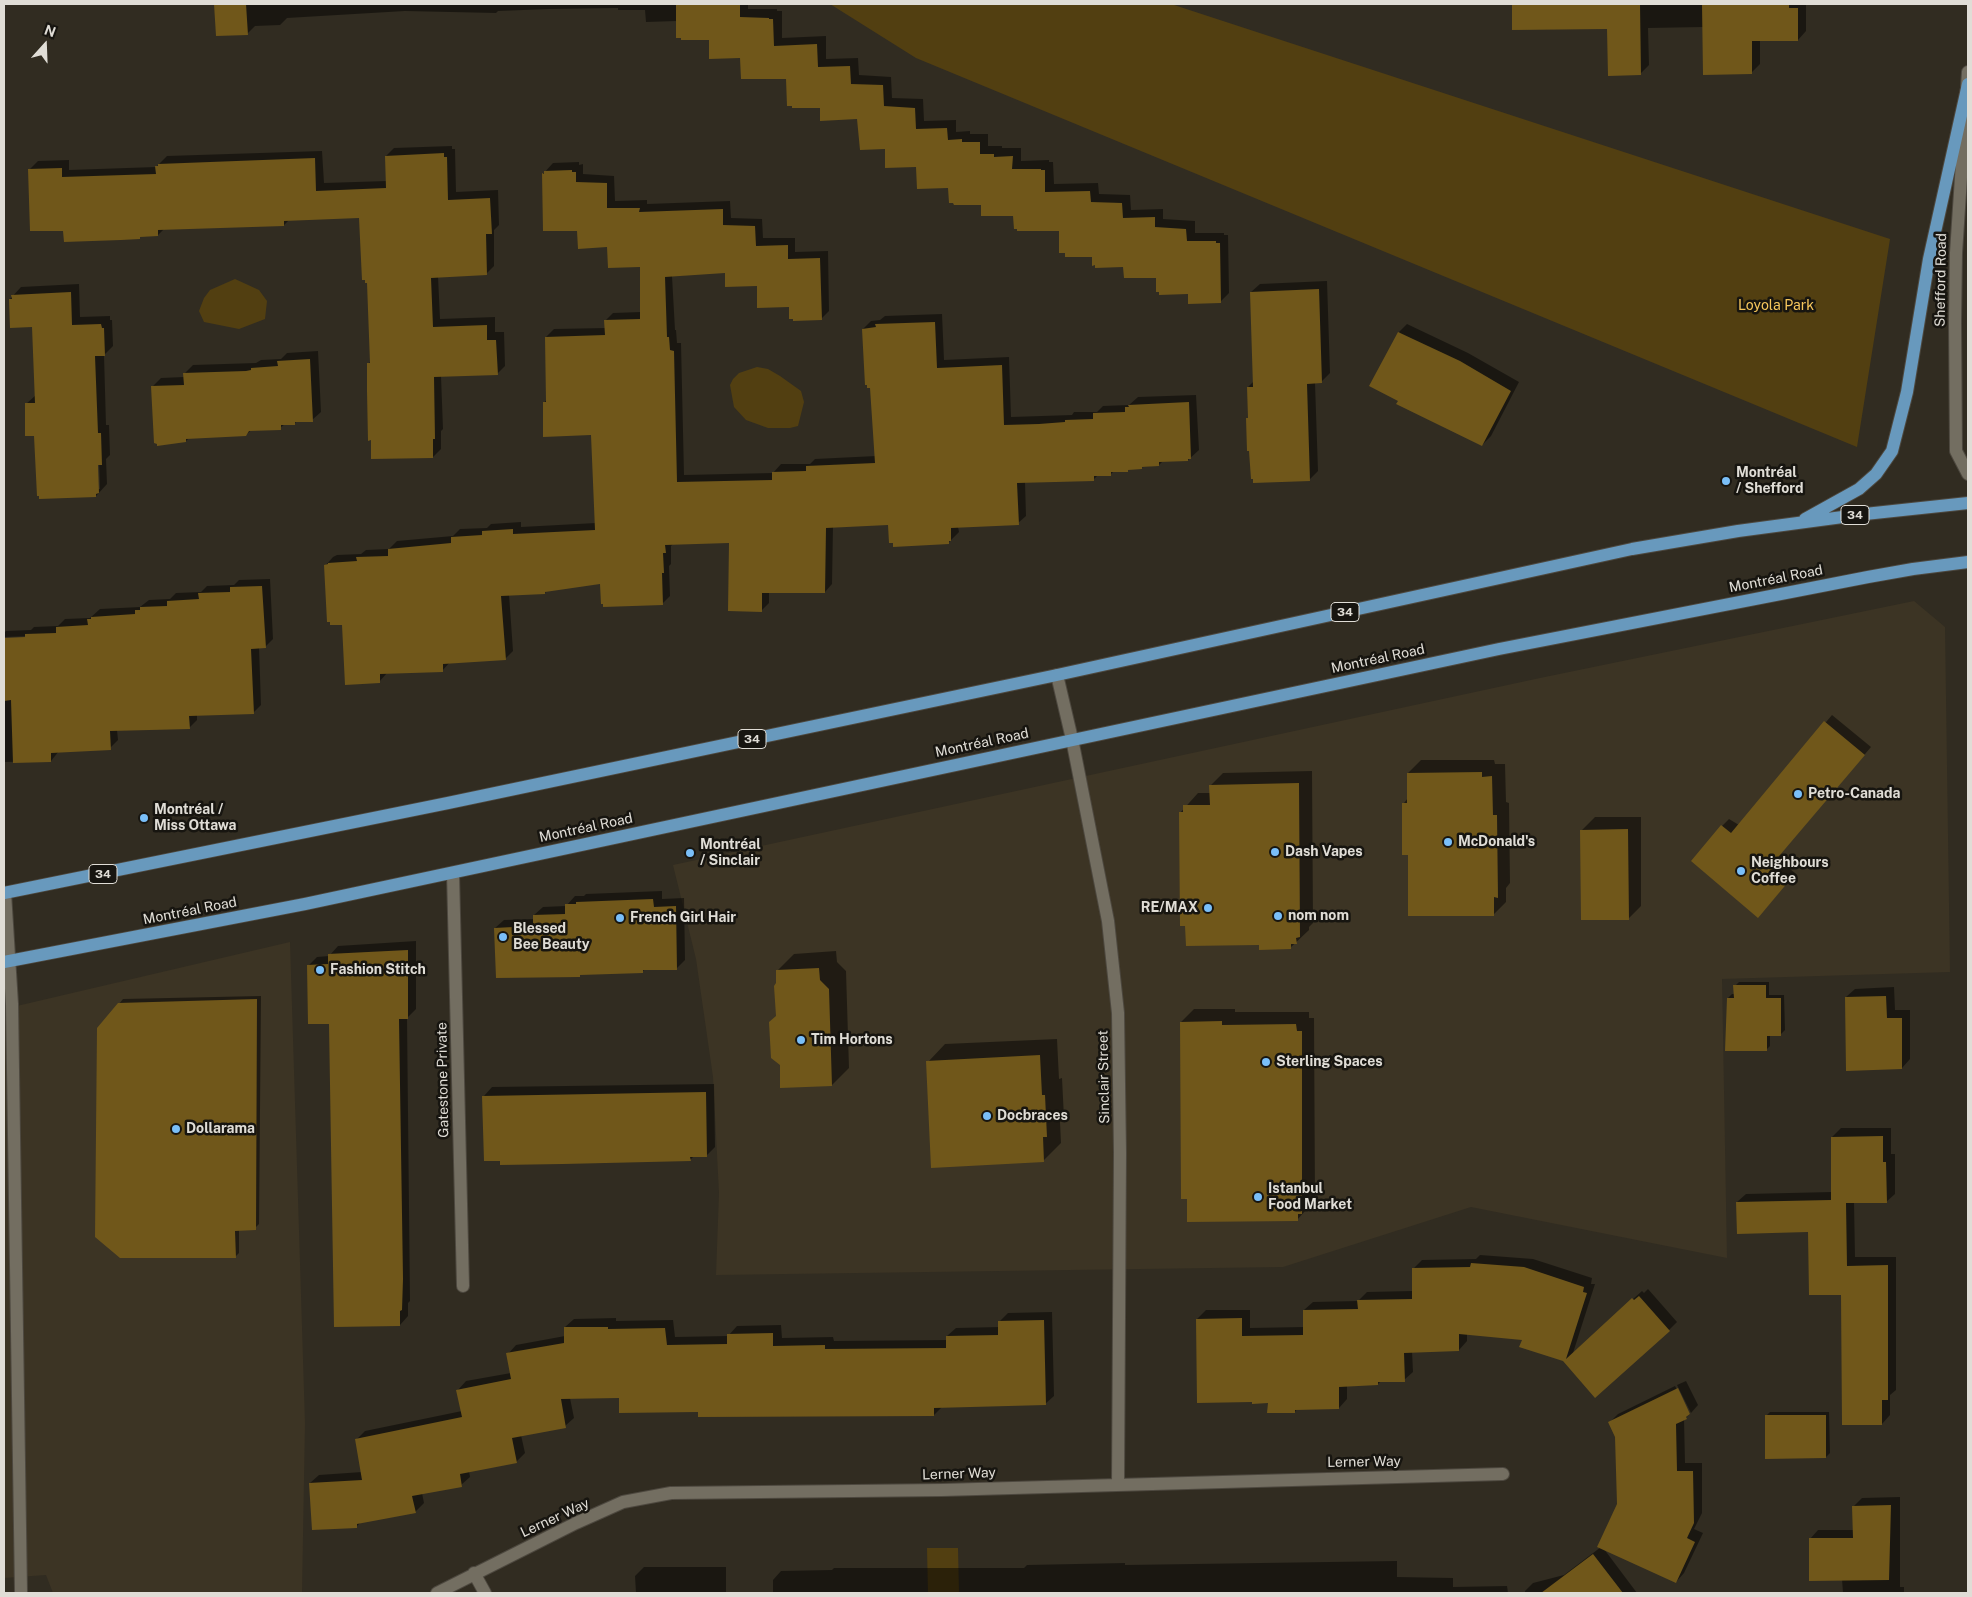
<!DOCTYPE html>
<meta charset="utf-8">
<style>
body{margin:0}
#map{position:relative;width:1972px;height:1597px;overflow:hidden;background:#312c21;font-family:"Public Sans",sans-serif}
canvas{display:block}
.frame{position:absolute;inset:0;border:5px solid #e0ddd6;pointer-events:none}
.north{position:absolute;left:20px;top:20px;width:50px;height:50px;-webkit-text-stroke:4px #171510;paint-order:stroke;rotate:20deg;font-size:14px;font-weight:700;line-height:20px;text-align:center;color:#e0ddd6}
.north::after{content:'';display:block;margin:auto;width:18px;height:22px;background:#e0ddd6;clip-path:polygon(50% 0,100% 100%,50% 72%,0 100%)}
</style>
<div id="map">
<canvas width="1972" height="1597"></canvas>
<div class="frame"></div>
<div class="north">N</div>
</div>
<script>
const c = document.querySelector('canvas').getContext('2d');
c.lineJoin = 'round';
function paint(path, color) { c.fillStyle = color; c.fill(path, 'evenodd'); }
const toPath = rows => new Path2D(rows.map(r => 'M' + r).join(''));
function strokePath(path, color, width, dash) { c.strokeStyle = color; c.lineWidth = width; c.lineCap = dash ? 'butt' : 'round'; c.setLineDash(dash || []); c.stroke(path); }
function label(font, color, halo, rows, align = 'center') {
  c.font = font + ' "Public Sans",sans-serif'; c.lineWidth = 5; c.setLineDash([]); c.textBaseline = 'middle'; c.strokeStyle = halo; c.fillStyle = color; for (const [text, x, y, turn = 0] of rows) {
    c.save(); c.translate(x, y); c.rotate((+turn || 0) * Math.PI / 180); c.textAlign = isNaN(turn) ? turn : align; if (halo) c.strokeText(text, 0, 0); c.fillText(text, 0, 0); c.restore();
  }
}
paint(toPath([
 [1914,601,1945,627,1950,972,1722,979,1727,1258,1471,1207,1283,1267,716,1275,719,1193,713,1077,696,959,673,865,1540,678],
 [290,942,305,1423,302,1593,53,1593,46,1575,4,1578,4,1009]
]), '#3c3424');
paint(toPath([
 [830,4,1171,4,1890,239,1857,447,916,58],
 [235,279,259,290,267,301,265,319,239,329,204,322,199,311,204,298,210,290],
 [757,367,768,369,780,376,801,391,804,402,798,426,790,428,768,428,746,420,734,407,730,385,733,379,739,373],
 [927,1548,958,1548,959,1593,928,1593]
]), '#523f11');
paint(toPath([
 [216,4,748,4,748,9,777,9,777,11,782,11,782,38,826,36,826,59,858,58,859,75,891,77,892,98,923,99,924,121,956,120,956,132,970,131,970,134,988,134,988,146,1002,146,1002,148,1021,148,1021,161,1049,160,1049,162,1053,162,1054,184,1098,183,1099,194,1130,195,1131,210,1163,209,1163,219,1195,221,1195,233,1224,233,1224,235,1228,235,1229,293,1220,302,1189,293,1157,277,1093,256,1060,229,982,204,950,187,886,147,858,118,821,106,788,78,742,57,677,21,646,22,645,10,618,10,618,8,549,9,498,11,496,13,405,11,287,18,280,25,255,26,247,34,217,34],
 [1513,4,1806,4,1806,31,1798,40,1760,40,1760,64,1751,73,1704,27,1648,28,1649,65,1640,74,1609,28,1513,29],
 [452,146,452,149,455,149,456,192,498,190,499,225,494,230,494,266,486,274,438,276,440,319,495,317,495,332,504,332,505,366,497,374,441,376,443,429,441,431,441,449,433,457,368,364,371,361,368,282,361,216,290,219,284,225,164,229,158,235,142,235,139,238,64,230,30,169,38,161,69,160,69,170,156,167,167,156,322,151,324,183,387,181,386,156,394,148],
 [579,162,579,165,583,164,583,174,614,176,615,201,647,200,647,204,730,201,731,218,762,219,763,238,795,238,795,252,828,251,829,311,821,319,790,306,758,285,726,272,672,276,675,330,676,330,677,343,681,343,684,475,773,473,781,464,810,464,815,459,876,456,872,387,863,329,871,321,880,320,885,316,942,314,944,360,1009,357,1011,417,1072,415,1074,412,1097,412,1103,406,1129,405,1138,397,1196,395,1199,450,1188,460,1163,461,1159,465,1114,471,1110,475,1098,475,1093,480,1025,482,1026,516,1018,523,958,527,959,532,948,543,890,524,833,526,832,584,825,592,769,592,769,603,761,611,730,542,673,544,671,546,671,564,669,566,670,596,662,604,601,583,547,590,545,593,509,594,513,651,505,659,450,662,442,671,387,673,379,682,343,623,326,565,333,557,337,555,361,554,366,550,389,549,397,541,453,536,460,529,487,528,491,524,521,522,521,527,596,523,592,434,544,403,547,399,546,337,554,329,606,328,605,321,613,313,641,312,642,265,579,230,543,174,553,163],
 [1327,281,1330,373,1321,382,1315,383,1318,471,1309,480,1247,419,1249,417,1248,387,1254,381,1251,292,1260,284],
 [79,284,80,317,110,316,110,320,112,320,113,346,104,355,106,425,109,425,110,455,106,459,107,484,96,496,35,434,26,404,36,395,33,326,10,299,21,287],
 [96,459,99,459,100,489,98,489],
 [1407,324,1468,353,1519,382,1491,436,1482,445,1399,332],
 [318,351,321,412,312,420,297,421,294,424,285,424,280,428,251,430,246,435,189,438,186,441,152,387,161,378,184,377,184,374,193,365,256,363,261,360,281,359,287,353],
 [270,579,273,639,265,647,259,647,261,705,253,713,197,714,197,720,189,728,117,730,118,740,110,748,59,751,51,761,4,762,4,639,31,638,31,636,4,637,4,633,6,631,31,630,34,627,58,626,65,619,90,618,100,609,140,607,149,600,170,599,176,593,201,592,207,586,234,585,239,580],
 [1832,715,1871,747,1780,854,1788,862,1785,865,1795,873,1765,909,1722,826,1729,819,1739,825],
 [1421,760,1494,760,1495,764,1505,764,1506,802,1509,803,1510,883,1506,888,1506,902,1493,915,1409,854,1404,803,1408,798,1408,773],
 [1312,771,1313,923,1309,927,1309,930,1290,948,1260,944,1180,813,1198,793,1211,793,1210,786,1223,773],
 [1595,817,1641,817,1641,906,1628,919,1582,830],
 [662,891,662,899,684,898,685,960,677,968,645,969,642,972,495,928,504,920,534,919,534,915,543,907,566,906,575,896,584,896,586,894],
 [416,941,416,1009,407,1018,410,1301,408,1303,408,1316,400,1325,330,1023,308,966,317,957,329,956,338,946],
 [836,951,837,962,846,971,849,1068,832,1085,777,1016,777,971,794,954],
 [1739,982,1769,982,1769,995,1784,995,1785,1030,1781,1034,1770,1035,1770,1046,1766,1050,1728,998,1732,994,1735,994,1735,986],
 [1894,987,1895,1010,1910,1010,1910,1059,1902,1068,1846,997,1855,989],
 [261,996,259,1224,255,1228,239,1229,239,1253,235,1257,119,1004,123,999],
 [1194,1009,1235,1009,1235,1012,1309,1012,1309,1018,1314,1018,1315,1200,1297,1220,1188,1198,1181,1022],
 [1057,1039,1059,1079,1062,1078,1064,1118,1060,1122,1061,1143,1044,1160,933,1166,928,1062,945,1044],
 [714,1084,715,1147,706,1156,694,1156,690,1160,484,1096,492,1087],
 [1841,1128,1891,1128,1891,1154,1895,1154,1895,1194,1886,1202,1854,1202,1855,1257,1896,1257,1896,1390,1890,1395,1890,1415,1882,1424,1842,1293,1809,1231,1737,1202,1746,1194,1832,1192,1832,1137],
 [1480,1255,1533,1259,1592,1278,1591,1284,1595,1284,1573,1353,1642,1291,1644,1293,1648,1289,1677,1322,1669,1330,1564,1360,1523,1339,1467,1334,1467,1341,1459,1350,1412,1351,1413,1372,1404,1380,1381,1381,1378,1384,1347,1385,1347,1399,1339,1408,1297,1409,1295,1412,1269,1402,1197,1319,1206,1310,1250,1310,1250,1328,1304,1327,1304,1310,1313,1302,1358,1301,1367,1292,1413,1291,1413,1269,1422,1260,1476,1259],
 [1052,1312,1054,1396,1045,1404,942,1407,934,1415,699,1410,620,1397,570,1398,574,1418,565,1426,521,1435,525,1453,516,1462,469,1471,470,1477,461,1485,422,1493,424,1503,415,1512,361,1522,357,1526,310,1483,319,1475,362,1472,356,1440,365,1431,462,1411,458,1390,466,1381,511,1373,508,1354,516,1345,565,1336,565,1327,574,1319,616,1318,616,1321,673,1320,675,1337,728,1336,737,1326,781,1325,782,1338,833,1337,834,1341,947,1340,947,1336,956,1328,1000,1327,1000,1321,1008,1313],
 [1686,1381,1698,1405,1691,1413,1677,1385],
 [1675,1386,1690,1414,1684,1419,1685,1463,1702,1463,1702,1513,1694,1529,1703,1533,1684,1573,1676,1582,1604,1549,1637,1593,1525,1593,1525,1591,1533,1583,1564,1575,1601,1547,1618,1504,1617,1437,1610,1422,1618,1414],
 [1770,1412,1829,1412,1830,1453,1826,1457,1766,1416],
 [1900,1497,1900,1587,1904,1587,1904,1593,1843,1593,1842,1579,1810,1539,1818,1530,1854,1530,1854,1506,1862,1498],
 [1397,1561,1397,1577,1453,1578,1453,1587,1507,1586,1508,1593,773,1593,773,1580,781,1571,832,1570,834,1568,1024,1568,1027,1565,1125,1563,1125,1565],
 [644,1567,726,1567,726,1593,636,1593,635,1576]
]), '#0007');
paint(toPath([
 [214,4,246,4,248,35,216,36],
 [676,4,740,4,740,17,769,18,769,19,773,19,774,46,817,44,818,67,850,66,851,84,883,85,884,106,915,108,916,129,947,128,948,140,962,139,962,142,980,142,980,154,994,154,994,157,1013,156,1012,169,1041,169,1041,170,1045,170,1045,192,1090,191,1091,202,1122,203,1123,218,1155,217,1155,227,1186,229,1187,241,1216,241,1216,243,1220,243,1221,303,1188,304,1188,294,1159,295,1159,292,1156,292,1156,278,1124,278,1123,267,1095,268,1095,265,1092,266,1092,257,1065,257,1065,253,1059,253,1059,231,1017,231,1017,229,1014,229,1013,216,981,216,981,205,954,205,953,203,949,203,948,188,917,189,916,167,885,168,885,149,860,150,857,119,820,121,820,108,792,108,792,106,787,106,786,79,741,79,740,58,709,59,709,40,681,40,681,38,676,38],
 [1512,4,1640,4,1641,75,1608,76,1607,29,1512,30],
 [1702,4,1789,4,1789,8,1798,8,1798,41,1752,41,1752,74,1703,75],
 [444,153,444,157,447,157,448,200,490,198,492,234,486,234,487,275,431,278,433,327,487,325,487,340,496,340,498,375,434,377,435,439,433,439,433,458,371,459,371,440,368,441,367,391,367,363,370,363,367,283,365,283,365,280,362,280,359,218,284,221,284,226,158,230,158,236,140,237,140,239,121,240,64,242,63,231,30,231,28,169,62,168,62,177,156,174,155,166,158,166,158,164,315,158,316,191,386,188,385,156],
 [572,170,572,172,576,172,576,182,607,183,607,208,640,208,639,212,723,209,723,225,755,226,756,246,788,245,788,259,820,258,822,320,793,321,793,319,789,319,789,307,757,308,757,286,725,287,725,273,665,277,667,337,669,337,670,350,674,351,677,482,772,480,772,472,806,471,806,466,875,463,870,388,867,388,867,385,865,385,862,329,876,327,875,324,935,322,937,368,1002,365,1004,425,1039,424,1065,422,1065,420,1093,419,1093,413,1125,412,1125,407,1129,407,1128,405,1189,402,1191,459,1188,459,1188,461,1159,462,1159,466,1142,467,1142,469,1128,470,1128,472,1111,472,1111,476,1094,476,1094,481,1017,483,1019,525,951,528,951,541,949,541,949,544,893,547,893,543,889,543,888,525,826,528,825,593,762,593,762,612,728,611,729,543,665,545,666,553,663,553,664,573,662,573,663,605,603,607,603,604,601,604,600,584,545,592,545,594,501,596,506,660,443,664,443,672,380,674,380,683,345,685,342,625,330,625,330,622,327,622,324,565,328,564,328,563,357,561,356,557,388,556,388,549,451,543,451,537,482,535,482,531,513,529,513,534,595,530,591,435,543,437,543,402,546,402,545,337,605,335,604,320,640,319,640,267,608,268,607,247,578,249,577,231,543,231,542,173,544,174,544,171],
 [1319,289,1322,383,1307,384,1310,481,1253,483,1253,479,1251,479,1249,451,1247,451,1246,418,1248,418,1247,387,1253,387,1250,292],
 [71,292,72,325,101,324,102,328,104,328,105,356,95,356,98,433,101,433,102,465,98,465,99,493,96,494,96,497,39,499,39,496,37,496,34,436,25,436,25,403,35,403,32,327,10,328,9,299,12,299,11,295],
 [1398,332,1460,361,1511,391,1482,446,1396,404,1398,401,1369,386],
 [310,359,313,422,295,422,295,425,281,425,281,430,249,431,246,436,186,439,186,442,157,446,157,444,154,443,151,386,184,385,183,373,246,371,251,370,251,368,278,366,277,361],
 [262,586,266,648,251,649,254,714,189,716,190,729,110,731,111,750,51,753,51,762,13,763,11,700,4,701,4,638,25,637,25,634,56,633,56,627,88,625,87,619,91,619,91,617,135,614,135,610,140,610,140,607,167,606,167,601,199,599,198,593,230,592,230,587],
 [1824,721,1865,755,1774,862,1782,870,1779,873,1789,881,1758,918,1691,861,1721,825,1731,833],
 [1482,772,1482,777,1492,776,1493,815,1497,815,1498,898,1494,897,1494,916,1408,916,1408,855,1402,855,1402,803,1407,803,1407,773],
 [1299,783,1300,937,1296,938,1297,944,1291,944,1291,949,1259,950,1259,945,1186,946,1185,926,1180,926,1179,812,1183,812,1183,805,1210,805,1209,785],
 [1628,829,1629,920,1581,920,1580,830],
 [653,899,654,907,676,906,677,970,643,970,643,973,580,975,580,977,496,978,494,928,533,926,533,915,565,914,565,904,576,904,576,902],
 [408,950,408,1019,399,1019,403,1279,402,1310,400,1311,400,1326,334,1327,329,1024,308,1024,307,965,328,964,328,954],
 [819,968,820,980,829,989,832,1086,780,1088,780,1065,771,1058,769,1022,776,1016,774,986,776,983,776,970],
 [1733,985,1766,985,1766,998,1781,998,1781,1036,1767,1036,1767,1051,1725,1051,1727,998,1734,998],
 [1886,996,1887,1018,1902,1018,1902,1069,1846,1071,1845,997],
 [257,999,256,1230,235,1231,236,1258,120,1258,95,1237,97,1028,118,1003],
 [1222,1021,1222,1025,1296,1024,1297,1031,1302,1031,1302,1214,1298,1214,1298,1221,1187,1222,1187,1199,1181,1199,1180,1022],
 [1040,1055,1042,1095,1045,1095,1047,1137,1043,1137,1044,1162,931,1168,926,1061],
 [706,1092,707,1157,690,1157,691,1161,563,1164,500,1165,500,1161,484,1161,482,1096],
 [1883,1136,1883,1162,1886,1162,1887,1203,1846,1203,1847,1266,1888,1265,1888,1400,1882,1400,1882,1425,1842,1425,1841,1295,1809,1295,1808,1232,1737,1234,1736,1202,1831,1200,1831,1137],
 [1471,1263,1524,1267,1584,1287,1583,1292,1587,1293,1566,1359,1632,1298,1634,1300,1639,1296,1670,1331,1595,1398,1563,1361,1519,1347,1522,1340,1459,1334,1459,1351,1404,1353,1405,1382,1378,1382,1378,1385,1339,1387,1339,1409,1295,1410,1295,1413,1267,1413,1268,1403,1252,1404,1252,1402,1197,1403,1196,1319,1242,1318,1242,1336,1303,1335,1303,1310,1358,1309,1357,1300,1412,1299,1412,1268,1470,1267],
 [1044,1320,1046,1405,934,1408,934,1416,698,1417,698,1412,619,1413,619,1398,561,1399,566,1428,512,1438,517,1463,460,1474,462,1487,412,1496,416,1513,357,1524,357,1528,312,1530,309,1483,362,1480,355,1439,462,1417,456,1390,511,1379,506,1353,564,1343,564,1327,608,1327,608,1329,665,1328,667,1345,727,1344,727,1334,773,1333,773,1346,825,1345,825,1349,946,1348,946,1336,998,1335,998,1321],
 [1678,1388,1690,1414,1686,1417,1687,1419,1676,1424,1677,1471,1693,1471,1694,1523,1687,1538,1695,1542,1676,1583,1597,1547,1617,1504,1615,1437,1608,1422],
 [1765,1415,1826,1415,1826,1458,1765,1459],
 [1891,1505,1889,1580,1809,1581,1809,1538,1853,1538,1852,1506],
 [1593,1554,1623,1593,1541,1593]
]), '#70571a');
const minor = toPath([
 [1057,675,1072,739,1108,921,1118,1013,1120,1153,1118,1484],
 [453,873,463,1286],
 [5,893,12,1004,21,1593],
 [474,1573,485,1593],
 [437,1593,576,1523,623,1502,671,1493,942,1490,1503,1474]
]);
const tertiary = toPath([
 [1968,72,1956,253,1955,322,1956,451,1968,474]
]);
const primary = toPath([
 [1805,519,1859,489,1876,474,1892,451,1907,392,1929,259,1968,84],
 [4,893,448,803,1057,675,1632,549,1738,531,1865,514,1968,503],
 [4,962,305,904,1499,649,1868,577,1913,569,1968,562]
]);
strokePath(minor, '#4d483f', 14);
strokePath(tertiary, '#4d483f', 14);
strokePath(primary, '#4d483f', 14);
strokePath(minor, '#736e61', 12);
strokePath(tertiary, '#736e61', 12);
strokePath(primary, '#6899bd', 12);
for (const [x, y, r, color] of [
 [1726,481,5,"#7abff8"],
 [1798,794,5,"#7abff8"],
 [144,818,5,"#7abff8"],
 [1448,842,5,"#7abff8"],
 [1275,852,5,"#7abff8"],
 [690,853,5,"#7abff8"],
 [1741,871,5,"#7abff8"],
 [1208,908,5,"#7abff8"],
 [1278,916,5,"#7abff8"],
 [620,918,5,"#7abff8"],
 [503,937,5,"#7abff8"],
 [320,970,5,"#7abff8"],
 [801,1040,5,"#7abff8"],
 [1266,1062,5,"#7abff8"],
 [987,1116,5,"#7abff8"],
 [176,1129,5,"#7abff8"],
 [1258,1197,5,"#7abff8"]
]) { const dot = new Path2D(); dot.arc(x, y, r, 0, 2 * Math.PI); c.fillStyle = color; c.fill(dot); strokePath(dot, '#171510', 2); }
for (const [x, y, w] of [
 [1855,515,28],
 [1345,612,28],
 [752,739,28],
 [103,874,28]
]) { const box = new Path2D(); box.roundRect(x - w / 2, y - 9.5, w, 19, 4); c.fillStyle = '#171510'; c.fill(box); strokePath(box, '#e0ddd6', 1); }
label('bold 12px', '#e0ddd6', null, [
 ["34",1855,515],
 ["34",1345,612],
 ["34",752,739],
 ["34",103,874]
]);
label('14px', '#e0ddd6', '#171510', [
 ["Shefford Road",1941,280,-89],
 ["Montréal Road",1776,579,-11],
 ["Montréal Road",1378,659,-12],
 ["Montréal Road",982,743,-12],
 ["Montréal Road",586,828,-12],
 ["Montréal Road",190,911,-11],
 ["Sinclair Street",1104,1077,-91],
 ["Gatestone Private",443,1080,-91],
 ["Lerner Way",1364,1462,-1],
 ["Lerner Way",959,1474,-2],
 ["Lerner Way",555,1518,-25]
]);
label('14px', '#f5c65c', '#171510', [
 ["Loyola Park",1776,306]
]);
label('bold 14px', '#e0ddd6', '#171510', [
 ["Montréal",1736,473],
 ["/ Shefford",1736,489],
 ["Petro-Canada",1808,794],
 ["Montréal /",154,810],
 ["Miss Ottawa",154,826],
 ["McDonald's",1458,842],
 ["Montréal",700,845],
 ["/ Sinclair",700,861],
 ["Dash Vapes",1285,852],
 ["Neighbours",1751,863],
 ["Coffee",1751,879],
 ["RE/MAX",1198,908,"right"],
 ["nom nom",1288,916],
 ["French Girl Hair",630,918],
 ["Blessed",513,929],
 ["Bee Beauty",513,945],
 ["Fashion Stitch",330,970],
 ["Tim Hortons",811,1040],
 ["Sterling Spaces",1276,1062],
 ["Docbraces",997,1116],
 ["Dollarama",186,1129],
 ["Istanbul",1268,1189],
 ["Food Market",1268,1205]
], 'left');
</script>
